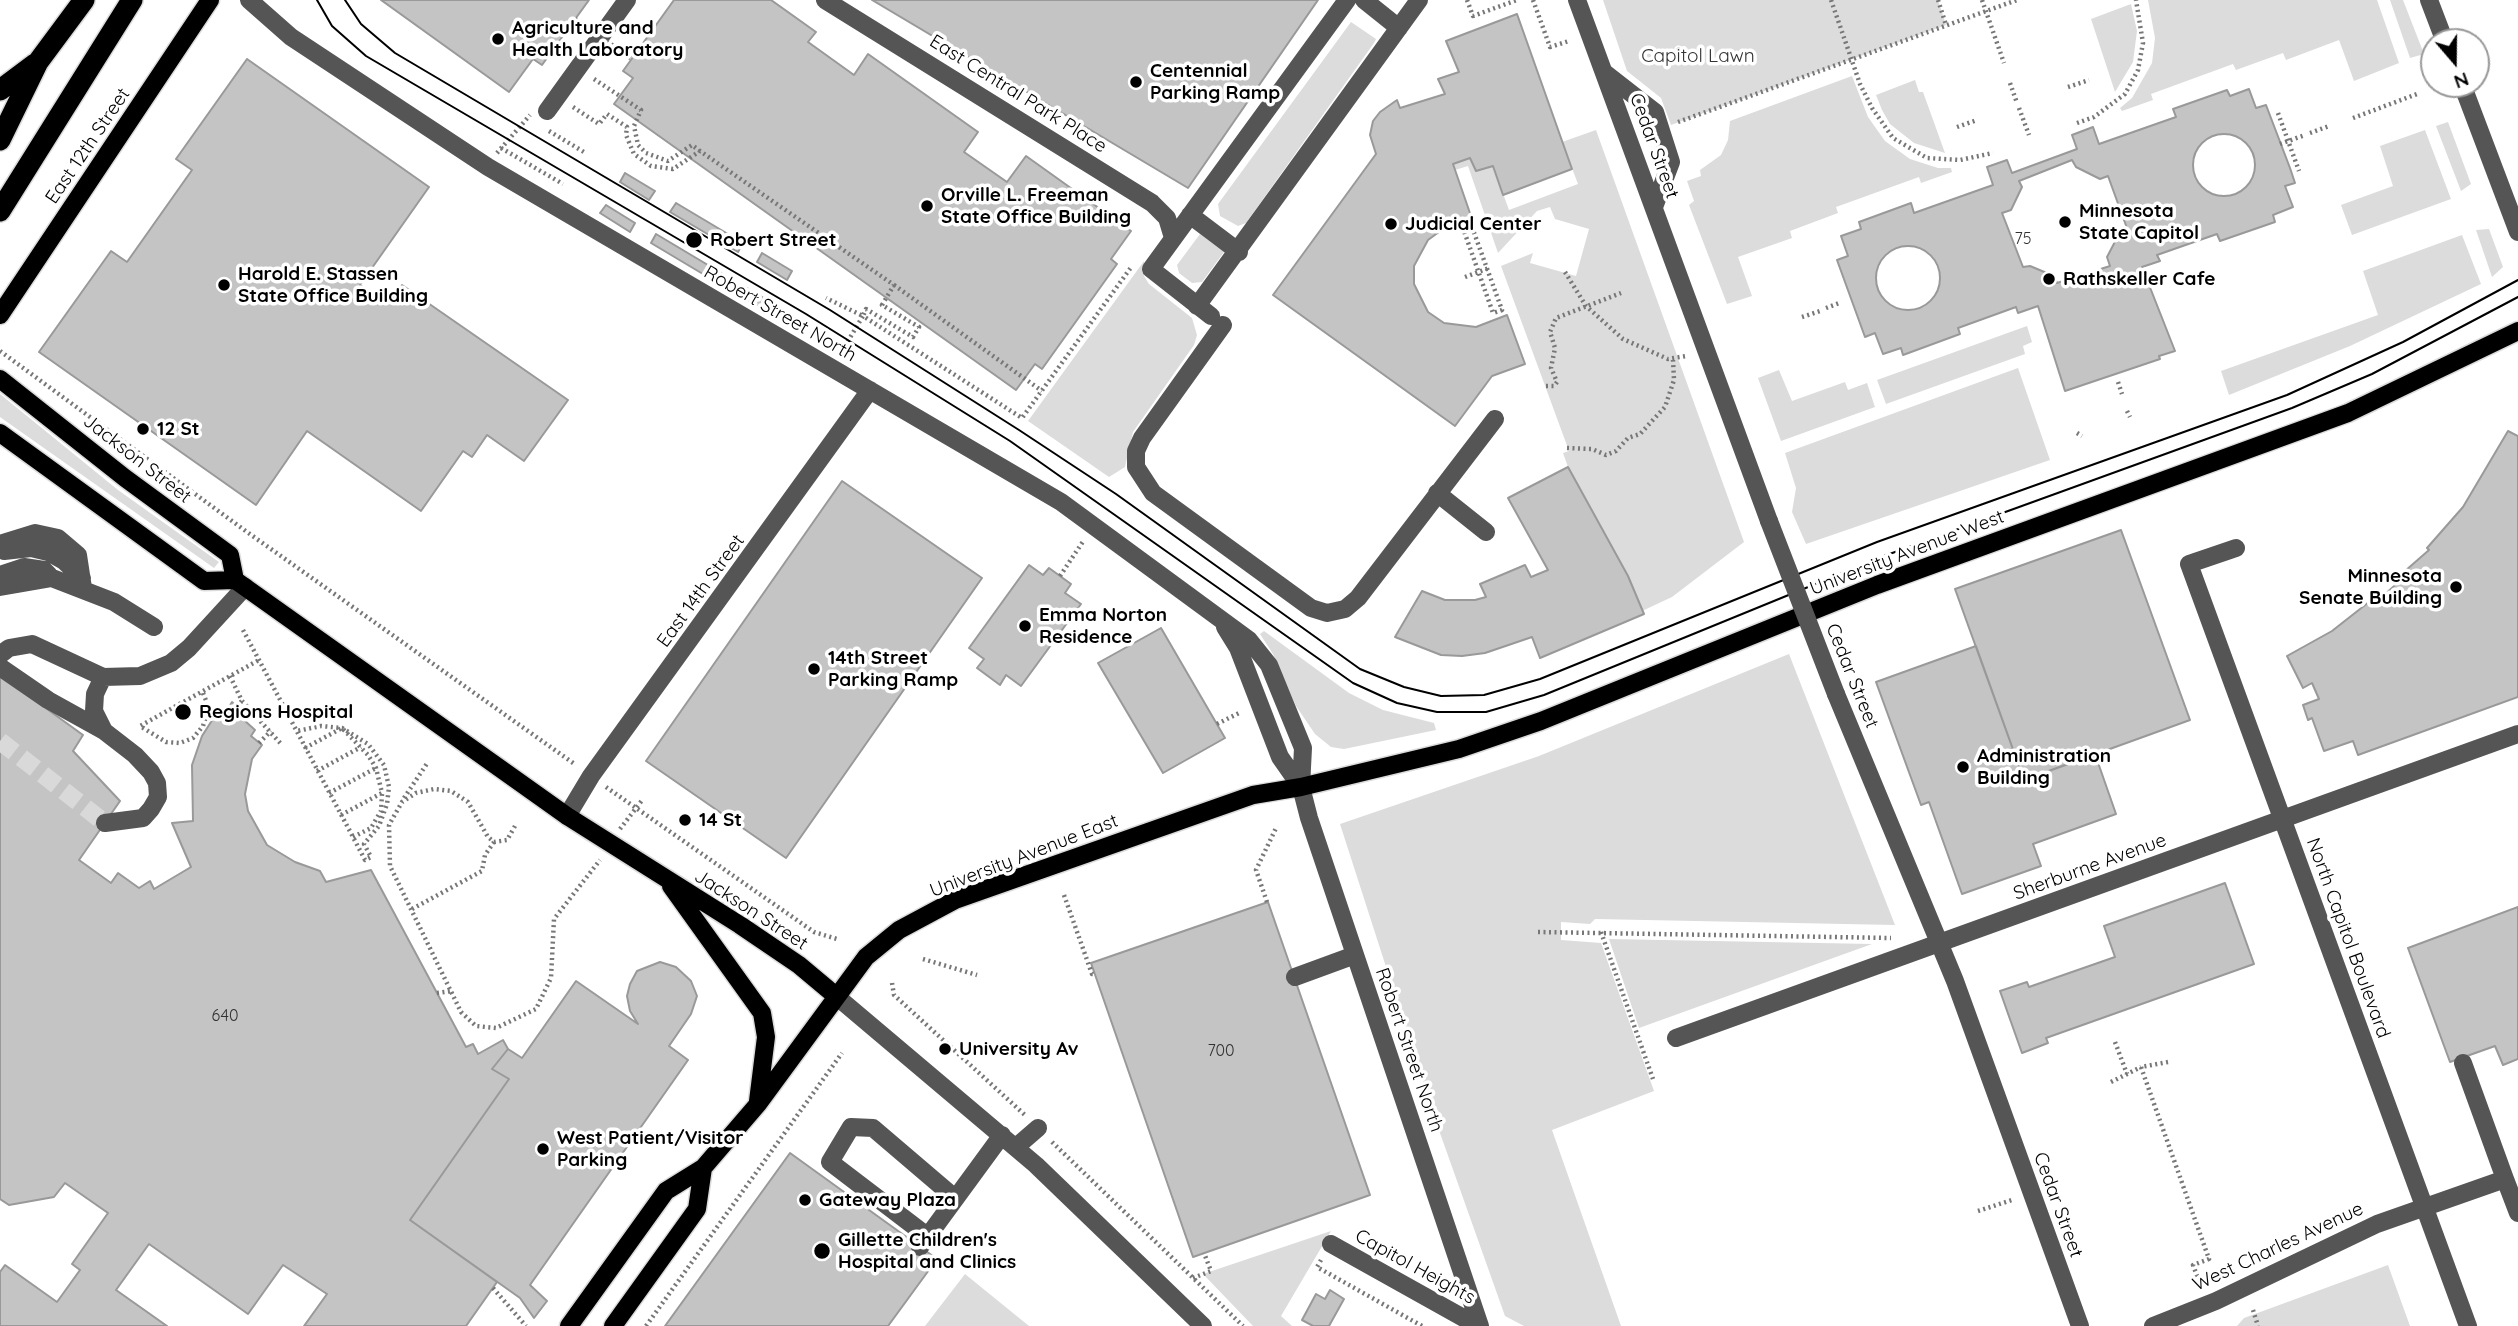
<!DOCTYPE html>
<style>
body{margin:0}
#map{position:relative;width:2518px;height:1326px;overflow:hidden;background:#fff;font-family:Quicksand,sans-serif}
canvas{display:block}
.north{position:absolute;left:2420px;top:28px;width:70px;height:70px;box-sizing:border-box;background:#fff;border:2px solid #999;border-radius:50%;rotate:160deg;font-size:19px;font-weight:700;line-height:28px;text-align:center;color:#000}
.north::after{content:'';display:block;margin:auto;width:24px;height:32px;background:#000;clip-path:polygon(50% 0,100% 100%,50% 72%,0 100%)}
</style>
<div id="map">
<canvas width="2518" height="1326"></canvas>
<div class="north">N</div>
</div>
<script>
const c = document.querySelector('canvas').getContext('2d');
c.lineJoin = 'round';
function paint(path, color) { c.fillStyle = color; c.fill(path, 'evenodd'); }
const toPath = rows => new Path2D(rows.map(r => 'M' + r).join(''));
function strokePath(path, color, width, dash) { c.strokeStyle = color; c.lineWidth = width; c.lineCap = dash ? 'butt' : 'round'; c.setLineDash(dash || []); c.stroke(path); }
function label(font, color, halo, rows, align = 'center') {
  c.font = font + ' Quicksand,sans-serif'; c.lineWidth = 7; c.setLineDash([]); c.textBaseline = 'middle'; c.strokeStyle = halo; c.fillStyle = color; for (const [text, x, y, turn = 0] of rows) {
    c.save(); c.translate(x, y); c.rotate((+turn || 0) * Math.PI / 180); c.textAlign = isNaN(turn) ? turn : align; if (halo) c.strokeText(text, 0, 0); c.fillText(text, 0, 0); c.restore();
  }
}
paint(toPath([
 [1603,0,1938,0,1946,25,1671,125,1661,98,1627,71],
 [2148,0,2377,0,2399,63,2354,81,2339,40,2286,60,2283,53,2236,70,2233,64,2151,94,2153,100,2122,111,2120,108,2132,98,2152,63,2155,38],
 [2390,0,2403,0,2424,54,2410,58],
 [2131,4,2137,31,2133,62,2115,92,2091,19],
 [1351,22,1376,39,1374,43,1246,223,1238,226,1220,216,1218,204],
 [1852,76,1868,117,1885,141,1910,159,1938,168,1951,168,1952,172,1921,183,1919,177,1836,207,1838,213,1790,231,1792,238,1738,257,1752,296,1727,304,1689,205,1694,201,1687,181,1701,176,1700,170,1721,155,1728,140,1730,121],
 [1915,80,1919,92,1923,92,1945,153,1914,143,1890,124,1882,110,1876,95],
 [2448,122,2471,184,2461,191,2436,126],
 [1596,130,1744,542,1672,597,1642,611,1628,576,1568,467,1563,453,1569,451,1501,266,1533,253,1530,263,1576,276,1589,229,1555,219,1550,207,1537,211,1498,253,1468,166,1455,170,1453,164,1470,158,1476,171,1493,166,1509,210,1578,184,1562,142],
 [2425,130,2451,199,2352,235,2341,205,2393,186,2380,146],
 [2489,229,2503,267,2492,277,2476,230],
 [1200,234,1224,252,1202,282,1192,283,1179,273,1177,265],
 [2462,235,2481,284,2350,346,2229,395,2221,371,2378,315,2363,271],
 [1144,261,1144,276,1149,284,1192,318,1197,335,1194,345,1133,432,1125,467,1109,477,1028,421],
 [2027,326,2032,342,2023,346,2025,354,1886,404,1877,380],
 [2018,368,2050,460,1806,544,1792,512,1796,488,1785,453],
 [1779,370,1792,401,1845,382,1848,390,1867,383,1875,407,1781,441,1758,378],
 [0,394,118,490,219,562,214,568,0,417],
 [1264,631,1349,693,1383,710,1434,723,1436,730,1344,749,1331,747,1315,734,1296,706,1273,654,1260,634],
 [1789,654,1895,925,1595,919,1590,924,1561,922,1561,940,1601,943,1654,1091,1552,1130,1621,1326,1524,1326,1505,1316,1435,1119,1340,824,1539,756],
 [1609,939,1872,944,1639,1028],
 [1331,1231,1281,1316,1292,1326,1253,1326,1203,1274],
 [2388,1265,2410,1326,2237,1326,2244,1318],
 [965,1274,1029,1326,925,1326]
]), '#dcdcdc');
const building = toPath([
 [381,0,589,0,542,65,533,59,509,92,381,0],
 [674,0,771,0,816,32,808,42,854,75,868,54,978,132,964,152,1007,182,1026,156,1131,231,1111,259,1117,264,1042,369,1035,364,1016,390,614,104,633,78,623,71,674,0],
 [872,0,1318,0,1188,188,872,0],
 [1517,14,1572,169,1503,195,1493,166,1476,171,1470,158,1453,164,1472,219,1443,229,1428,240,1414,266,1414,284,1428,312,1444,323,1476,327,1507,315,1525,364,1492,376,1455,426,1273,295,1376,154,1370,135,1373,121,1380,112,1397,100,1400,108,1445,94,1438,79,1459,72,1446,41,1517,14],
 [247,59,429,187,360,285,388,304,402,285,568,400,524,461,487,435,472,457,463,451,421,511,307,431,256,505,39,352,111,251,127,262,192,170,176,159,247,59],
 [2249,89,2256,108,2266,105,2290,168,2295,183,2285,186,2293,207,2273,215,2275,222,2220,241,2217,234,2157,255,2160,261,2142,267,2175,351,2159,356,2160,359,2065,391,2038,306,2018,313,2016,307,1958,328,1960,334,1903,355,1901,348,1883,354,1875,333,1865,337,1837,260,1848,256,1841,236,1861,229,1859,222,1911,203,1914,213,1993,185,1987,167,2007,160,2012,173,2077,149,2072,135,2093,127,2099,144,2176,117,2173,109,2227,90,2230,96,2249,89],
 '2193 165a31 31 0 1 1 62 0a31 31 0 1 1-62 0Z',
 [2072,160,2076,167,2100,179,2108,176,2128,231,2119,234,2107,257,2110,266,2057,283,2054,276,2030,266,2023,267,2002,213,2011,210,2022,187,2019,181,2072,160],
 [625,173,655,191,649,200,620,182,625,173],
 [676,203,743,243,738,252,670,212,676,203],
 [606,205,635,223,630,232,600,213,606,205],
 [656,234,723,274,718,283,651,243,656,234],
 '1876 278a32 32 0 1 1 64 0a32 32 0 1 1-64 0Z',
 [762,253,792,271,787,280,757,262,762,253],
 [742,285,772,303,767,311,737,294,742,285],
 [2508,431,2518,436,2518,697,2358,755,2353,741,2324,751,2312,718,2308,720,2303,705,2319,699,2312,683,2303,688,2287,656,2332,631,2374,598,2383,596,2402,579,2405,571,2429,550,2427,548,2463,507,2508,431],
 [1568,467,1628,576,1644,614,1540,658,1532,637,1485,653,1462,656,1441,655,1395,637,1422,591,1445,600,1475,600,1486,597,1480,584,1525,565,1531,577,1548,570,1508,498,1568,467],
 [842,481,982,578,786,858,646,761,842,481],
 [2121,530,2190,720,2024,780,1955,589,2121,530],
 [1029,565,1043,575,1049,568,1071,584,1065,593,1081,604,1021,686,1006,675,1000,685,977,668,984,659,969,648,1029,565],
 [1161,628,1225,738,1163,773,1098,663,1161,628],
 [1976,646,2024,780,2095,754,2116,814,2033,844,2041,866,1962,894,1929,802,1921,805,1876,682,1976,646],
 [0,675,83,735,73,751,120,801,79,860,111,883,118,873,139,888,150,881,154,889,191,867,172,823,193,821,192,765,202,736,218,711,224,715,232,702,247,717,244,720,255,730,251,736,262,745,252,759,245,794,248,811,267,845,295,862,320,871,326,882,371,870,466,1047,473,1044,478,1054,503,1040,508,1049,492,1069,509,1079,410,1220,497,1282,466,1326,304,1326,327,1294,283,1265,248,1314,149,1244,116,1290,167,1326,0,1326,0,1272,5,1265,57,1302,80,1270,72,1264,108,1213,65,1183,54,1197,9,1205,0,1199,0,675],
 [2225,883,2254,964,2046,1038,2048,1043,2022,1053,2000,991,2027,982,2029,987,2115,957,2104,926,2225,883],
 [1268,902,1370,1195,1193,1257,1091,963,1268,902],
 [2518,907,2518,1059,2503,1065,2495,1046,2450,1062,2408,948,2518,907],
 [660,962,676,967,691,981,697,996,691,1014,669,1046,688,1060,530,1285,547,1301,534,1318,520,1298,410,1220,509,1079,492,1069,508,1049,522,1058,576,981,638,1024,630,1011,627,996,630,984,637,971,660,962],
 [790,1153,937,1259,888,1326,665,1326,790,1153],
 [1330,1290,1344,1299,1329,1326,1313,1326,1302,1320,1316,1294,1325,1299,1330,1290]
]);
paint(building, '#c4c4c4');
strokePath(building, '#999', 2);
strokePath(toPath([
 [0,741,105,823]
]), '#d9d9d9', 18, [18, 9]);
const major = toPath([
 [0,315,210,0],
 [0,379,125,478,230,555,235,580],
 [0,433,204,581,235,580,567,816,740,925,799,965,836,996],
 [671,886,762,1013,766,1037,758,1101],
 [569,1326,666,1191,703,1168,758,1104,866,957,899,930,955,900,1253,795,1301,787,1459,749,1541,721,1877,585,2348,413,2518,331],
 [613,1326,697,1209,703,1168]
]);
const highway = toPath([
 [0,90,35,64],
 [0,140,38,62,84,0],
 [0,211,132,0]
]);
strokePath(major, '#dbdbdb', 21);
strokePath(highway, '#dbdbdb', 24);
strokePath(toPath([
 [1467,0,1473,16,1517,0],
 [1533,0,1550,47,1569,41],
 [1831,0,1860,84,1872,108,1893,138,1927,158,1960,160,1993,153],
 [1938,0,1946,25],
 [1982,0,2004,63],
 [594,79,641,110,634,126,638,145,646,153,668,161,692,145,700,151],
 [2010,83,2017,103],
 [2068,87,2089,80],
 [573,107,599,124,607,114,627,127,626,135,634,154,651,166,673,169,700,151,894,285,882,305,919,327,913,337,866,309,863,316,826,298],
 [2019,108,2029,135],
 [2278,113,2299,171],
 [2353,118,2417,94],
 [1678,122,2017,0],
 [2077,123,2094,117,2125,94,2138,70,2143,43,2136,0],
 [1957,127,1977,120],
 [549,131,584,152],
 [2310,133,2329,126],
 [2280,144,2305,135],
 [501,148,563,184],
 [497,153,530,115],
 [1472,227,1502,310,1493,313,1464,231,1472,227],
 [1565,272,1586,306,1623,339,1668,359,1686,356],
 [1465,277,1489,268],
 [894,285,1042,391],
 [1826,308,1839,303],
 [1802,317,1820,311],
 [0,351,247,532,576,765],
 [842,351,863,316,1022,418,1132,266],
 [2118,382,2122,394],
 [1546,386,1554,386,1557,382,1551,368,1555,348,1550,332,1556,318,1621,293],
 [2127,411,2130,417],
 [2077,433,2082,436],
 [1567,448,1592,449,1606,455,1616,451,1628,438,1640,434,1665,407,1674,380,1673,360],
 [1060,576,1084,540],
 [243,630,353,837,365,860,371,857,364,844,379,826,387,804,389,787,384,765,368,744,342,728,321,726,297,731],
 [230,676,242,701,282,745],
 [203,693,209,708,203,726,193,738,180,743,166,742,140,726,259,660],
 [236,706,242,701],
 [1217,724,1239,713],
 [259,743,271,731],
 [305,748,342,728,368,755,376,768,382,793,341,815],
 [317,771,361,747],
 [606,787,814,932,837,939],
 [329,793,376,768],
 [404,798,428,762],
 [515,826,507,840,494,842,488,837,468,802,451,791,434,789,416,793,402,802,389,825,390,866,461,1012,476,1026,496,1028,536,1009,551,978,554,919,600,860],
 [620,829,643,799],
 [353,837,371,828,381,811,382,794],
 [1064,895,1092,974,1095,974],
 [1267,902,1256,870,1277,826],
 [412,909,482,871,485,855,494,842],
 [1538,932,1891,938],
 [1601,932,1653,1079],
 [923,959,977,975],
 [892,983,894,995,1026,1116],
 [437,993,451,991],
 [2115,1042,2127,1074],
 [2168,1062,2141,1067,2209,1259,2193,1265,2199,1281],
 [2111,1082,2141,1067],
 [1052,1142,1243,1326],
 [1978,1211,2012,1200],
 [1321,1260,1317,1267,1422,1326],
 [1193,1278,1211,1271,1204,1253],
 [493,1288,526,1326],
 [2253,1310,2258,1326],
 [646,1326,842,1053]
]), '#777', 4.5, [2, 3.5]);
strokePath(toPath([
 [249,0,291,37,488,167,1061,502,1249,640,1269,665,1303,748,1301,787,1309,818,1480,1326],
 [825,0,1152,203,1167,218,1173,238],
 [1364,0,1399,28],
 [1577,0,1769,521],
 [2429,0,2445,42],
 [1605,73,1655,112,1671,162,1654,207],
 [2462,84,2518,232],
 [547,111,627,0],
 [1190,215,1239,252],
 [1197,306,1419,0],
 [1211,316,1151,269,1347,0],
 [1223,325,1142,438,1136,451,1136,467,1153,493,1311,608,1327,613,1345,609,1358,598,1495,419],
 [1437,493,1486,532],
 [0,544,35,533,58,538,78,555,83,588],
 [2236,548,2189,564,2468,1326],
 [4,551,31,548,48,552,64,561,82,578],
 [0,575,24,567,44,570,49,575],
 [0,587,52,578,114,602,154,627],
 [1225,627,1238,648,1280,757,1301,787],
 [0,655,9,648,32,644,103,677,140,676,171,663,189,648,245,587],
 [0,667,48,700,104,731,135,755,151,772,157,783,158,797,151,809,143,818,105,823],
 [103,677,95,694,94,711,104,731],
 [1836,694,1955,981,2080,1326],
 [567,816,591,776,870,390],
 [1295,977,1355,955],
 [836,996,1036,1165,1203,1326],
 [1676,1038,2518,734],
 [1016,1147,1038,1128],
 [2505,1179,2518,1213],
 [927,1236,830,1162,851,1127,873,1128,955,1198],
 [1331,1244,1478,1326],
 [920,1247,1002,1135],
 [2153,1326,2216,1301,2377,1224,2505,1179,2463,1063]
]), '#555', 18);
strokePath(major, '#000', 18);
strokePath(highway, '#000', 21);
strokePath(toPath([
 [317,0,332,26,366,56,806,314,1010,441,1353,683,1397,703,1437,712,1486,712,1544,695,1884,556,2292,408,2372,374,2518,297],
 [345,0,361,24,395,53,830,310,1019,430,1116,494,1360,669,1404,687,1441,696,1484,695,1540,679,1877,542,2287,395,2403,342,2518,280]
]), '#000', 2);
strokePath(toPath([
 [575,19,632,59]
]), '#777', 4.5, [2, 3.5]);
strokePath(toPath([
 [1769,521,1836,694]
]), '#555', 18);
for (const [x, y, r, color] of [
 [498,39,7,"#000"],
 [1136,82,7,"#000"],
 [927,206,7,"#000"],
 [2065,222,7,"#000"],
 [1391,224,7,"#000"],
 [694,240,9,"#000"],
 [2049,279,7,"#000"],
 [224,285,7,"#000"],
 [143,429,7,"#000"],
 [2456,587,7,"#000"],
 [1025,626,7,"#000"],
 [814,669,7,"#000"],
 [183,712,9,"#000"],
 [1963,767,7,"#000"],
 [685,820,7,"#000"],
 [945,1049,7,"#000"],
 [543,1149,7,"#000"],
 [805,1200,7,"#000"],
 [822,1251,9,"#000"]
]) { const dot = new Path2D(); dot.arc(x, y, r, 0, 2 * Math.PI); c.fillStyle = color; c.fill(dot); strokePath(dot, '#fff', 2.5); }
label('16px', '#313131', null, [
 ["75",2023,239],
 ["640",225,1016],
 ["700",1221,1051]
]);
label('bold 19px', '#000', '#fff', [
 ["Agriculture and",512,28],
 ["Health Laboratory",512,50],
 ["Centennial",1150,71],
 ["Parking Ramp",1150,93],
 ["Orville L. Freeman",941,195],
 ["State Office Building",941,217],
 ["Minnesota",2079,211],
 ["State Capitol",2079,233],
 ["Judicial Center",1405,224],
 ["Robert Street",710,240],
 ["Harold E. Stassen",238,274],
 ["State Office Building",238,296],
 ["Rathskeller Cafe",2063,279],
 ["12 St",157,429],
 ["Minnesota",2442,576,"right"],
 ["Senate Building",2442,598,"right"],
 ["Emma Norton",1039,615],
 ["Residence",1039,637],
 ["14th Street",828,658],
 ["Parking Ramp",828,680],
 ["Regions Hospital",199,712],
 ["Administration",1977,756],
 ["Building",1977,778],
 ["14 St",699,820],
 ["University Av",959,1049],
 ["West Patient/Visitor",557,1138],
 ["Parking",557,1160],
 ["Gateway Plaza",819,1200],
 ["Gillette Children's",838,1240],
 ["Hospital and Clinics",838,1262]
], 'left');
label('19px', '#333', '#fff', [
 ["Capitol Lawn",1698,56]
]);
label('19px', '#000', '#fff', [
 ["East Central Park Place",1018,94,32],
 ["East 12th Street",88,146,-56],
 ["Cedar Street",1654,146,70],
 ["Robert Street North",780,314,30],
 ["Jackson Street",137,459,38],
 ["University Avenue West",1907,553,-21],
 ["East 14th Street",701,591,-54],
 ["Cedar Street",1852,676,68],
 ["University Avenue East",1024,856,-21],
 ["Sherburne Avenue",2090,867,-20],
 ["Jackson Street",751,910,33],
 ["North Capitol Boulevard",2348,938,70],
 ["Robert Street North",1409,1050,71],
 ["Cedar Street",2058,1205,70],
 ["West Charles Avenue",2278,1247,-25],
 ["Capitol Heights",1415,1267,29]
]);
</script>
